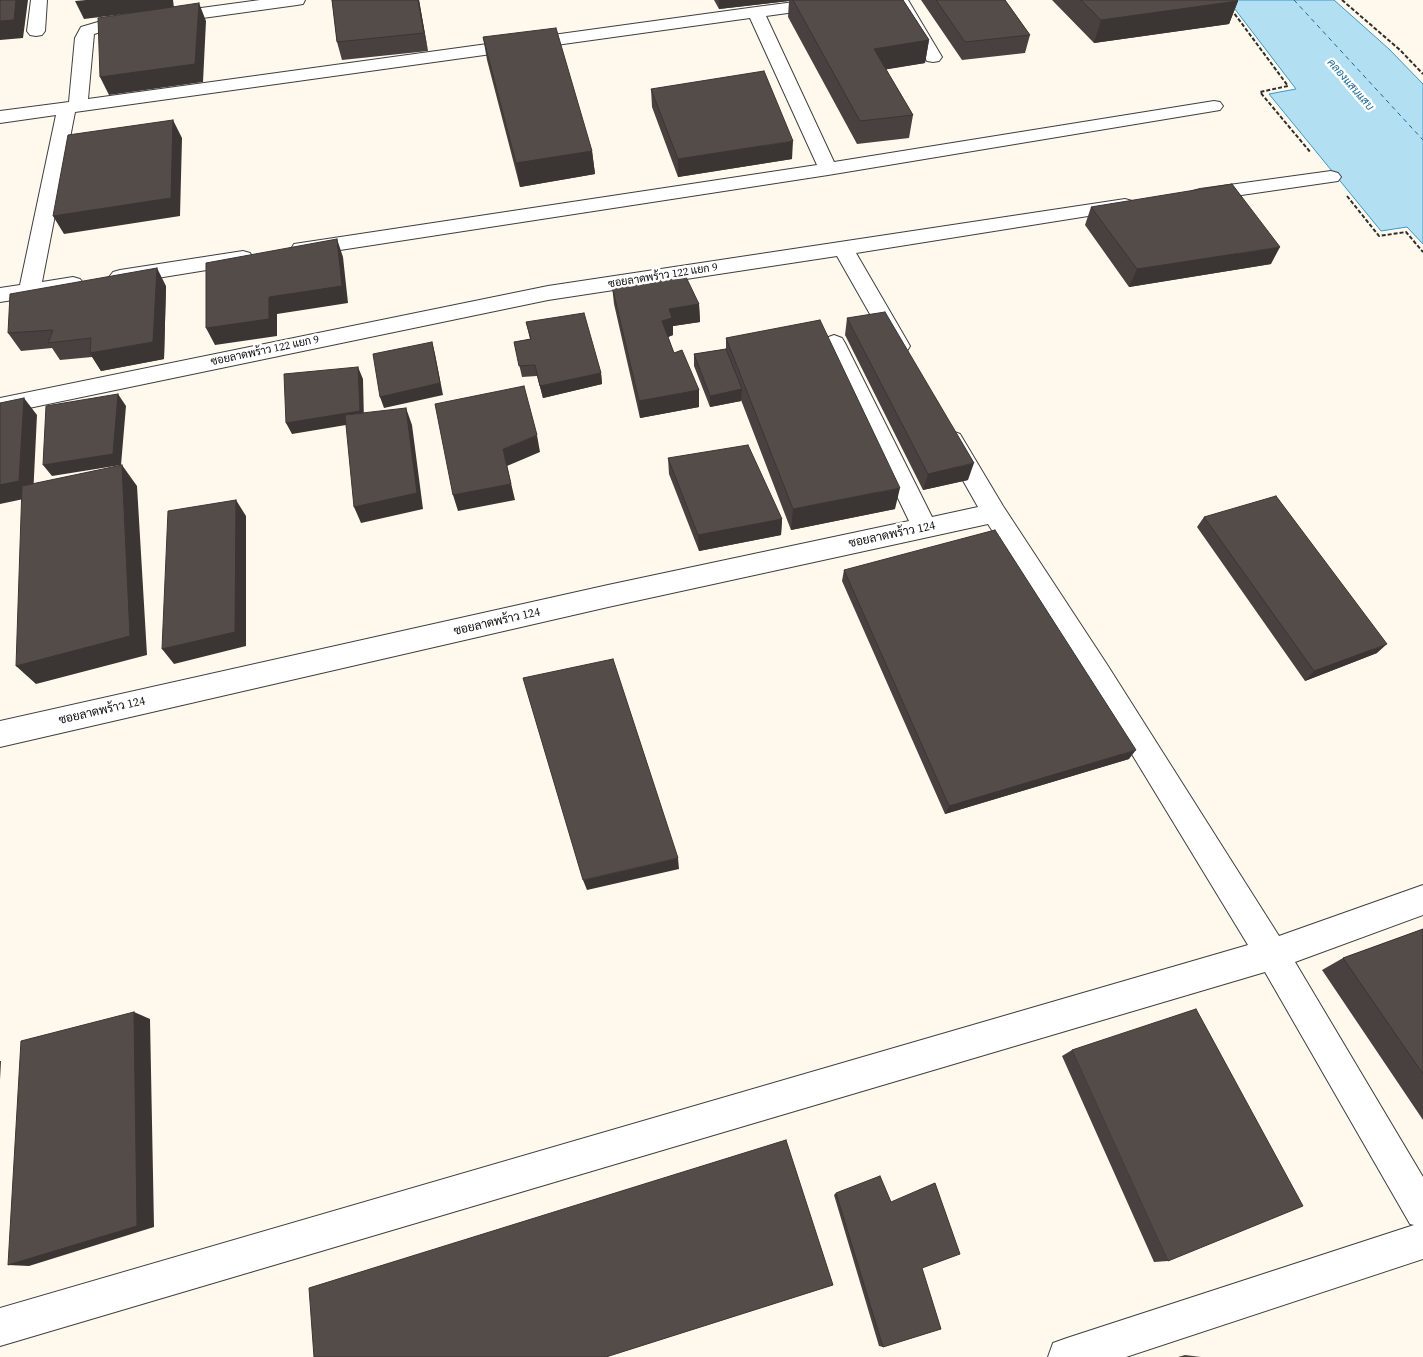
<!DOCTYPE html>
<meta charset="utf-8">
<style>
body{margin:0}
canvas{display:block;background:#fef9ec}
</style>
<canvas width="1423" height="1357"></canvas>
<script>
const c = document.querySelector('canvas').getContext('2d');
c.lineJoin = 'round';
function paint(path, color) { c.fillStyle = color; c.fill(path, 'evenodd'); }
const toPath = rows => new Path2D(rows.map(r => 'M' + r).join(''));
function strokePath(path, color, width, dash) { c.strokeStyle = color; c.lineWidth = width; c.lineCap = dash ? 'butt' : 'round'; c.setLineDash(dash || []); c.stroke(path); }
function label(font, color, halo, rows, align = 'center') {
  c.font = font + ' "Source Serif 4",Sarabun,serif'; c.lineWidth = 5; c.setLineDash([]); c.textBaseline = 'middle'; c.strokeStyle = halo; c.fillStyle = color; for (const [text, x, y, turn = 0] of rows) {
    c.save(); c.translate(x, y); c.rotate((+turn || 0) * Math.PI / 180); c.textAlign = isNaN(turn) ? turn : align; if (halo) c.strokeText(text, 0, 0); c.fillText(text, 0, 0); c.restore();
  }
}
const water = toPath([
 [1228,0,1334,0,1389,49,1423,84,1423,244,1407,227,1381,231,1269,94,1296,89,1228,0]
]);
paint(water, '#b3dff3');
strokePath(water, '#3d98c6', 1);
strokePath(toPath([
 [1294,0,1423,140]
]), '#1c6997', 1, [4.5, 4]);
const street = toPath([
 [31,0,47,0,45,31,42,35,36,36,30,35,27,31,31,0],
 [260,0,305,0,303,4,297,5,101,32,94,34,88,99,756,7,810,0,854,0,852,4,846,5,766,16,834,162,1214,101,1220,102,1223,106,1220,110,1214,111,828,175,301,256,294,254,291,249,294,244,817,165,750,18,75,112,42,282,73,277,80,279,84,284,80,289,73,291,0,302,0,288,20,285,56,115,0,123,0,111,69,102,75,38,81,27,98,22,260,0],
 [892,0,908,0,942,57,939,61,933,62,927,61,892,0],
 [1331,171,1338,173,1341,177,1338,181,1200,201,1193,199,1190,195,1193,191,1200,189,1331,171],
 [1125,199,1132,201,1135,205,1132,209,856,253,910,346,907,351,899,354,891,351,837,256,548,300,0,414,0,398,548,286,1125,199],
 [243,251,250,253,253,258,250,263,120,284,113,282,109,277,113,272,120,270,243,251],
 [834,335,842,338,845,343,932,517,978,507,940,440,944,434,952,431,960,434,1003,506,1108,666,1279,936,1423,885,1423,915,1295,962,1423,1177,1423,1259,1126,1357,1048,1357,1053,1343,1067,1338,1414,1225,1410,1224,1265,972,0,1346,0,1308,1248,945,1088,682,988,524,608,607,0,747,0,721,608,585,909,521,823,343,826,338,834,335]
]);
strokePath(street, '#3f3f3f', 2);
strokePath(toPath([
 [1342,0,1400,50,1423,74],
 [1231,9,1288,86,1260,92,1311,153],
 [1347,196,1379,236,1406,232,1423,252]
]), '#2e2e2e', 2, [4, 2]);
paint(street, '#fff');
paint(toPath([
 [332,0,419,0,428,51,342,60,337,42],
 [714,0,903,0,929,40,925,63,886,69,913,115,909,138,857,144,788,17,789,1,719,9],
 [921,0,1005,0,1030,35,1025,53,962,60],
 [1052,0,1237,0,1238,1,1229,24,1094,43],
 [483,37,592,151,595,174,520,187,487,60],
 [651,89,792,159,678,177,652,107],
 [1091,207,1271,264,1129,287,1085,225],
 [166,286,164,359,101,371,92,357,60,360,52,348,21,351,8,333],
 [612,286,699,304,700,322,673,326,673,335,668,337,674,353,699,390,699,407,640,418,614,304],
 [847,318,968,480,923,490,845,335],
 [526,322,601,373,602,384,543,398,537,376,522,377,514,342,530,339],
 [726,338,895,509,791,530,741,400,741,401,710,407,694,366,694,354,726,349],
 [668,458,782,519,781,535,699,551,669,474],
 [1204,517,1377,653,1305,681,1197,527],
 [844,570,1129,759,945,814,842,581],
 [1423,929,1423,1120,1322,970,1343,958],
 [1072,1050,1168,1261,1154,1262,1062,1056],
 [836,1193,922,1268,883,1347,879,1346,834,1195],
 [1185,1355,1201,1357,1178,1357]
]), '#48413f');
paint(toPath([
 [16,0,28,0,23,38,0,40,0,21],
 [86,0,173,0,174,8,84,19,75,1],
 [418,0,419,0,428,51,424,33],
 [719,0,789,0,789,1,719,9],
 [1238,1,1229,24,1094,43,1101,20],
 [199,3,206,21,203,82,109,95,100,77],
 [929,40,925,63,871,72,874,49],
 [173,120,182,138,180,216,64,234,53,216],
 [793,141,792,159,678,177,678,159],
 [592,151,595,174,520,187,516,163],
 [337,239,343,257,348,303,277,314,277,336,215,345,206,328,269,297],
 [1280,247,1271,264,1129,287,1137,269],
 [157,268,166,286,164,359,101,371,90,353],
 [699,304,700,322,673,326,673,335,663,339,662,321,669,309],
 [432,342,435,354,443,395,384,408,380,397],
 [358,367,363,379,364,422,292,434,286,423],
 [601,373,602,384,543,398,540,386],
 [742,389,741,401,710,407,710,396],
 [699,390,699,407,640,418,639,401],
 [118,394,126,406,121,465,52,476,43,465],
 [24,398,37,415,33,497,0,504,0,485],
 [406,408,412,425,423,509,361,523,354,507],
 [537,435,540,452,507,466,515,500,458,511,453,495,503,449],
 [974,463,968,480,923,490,928,474],
 [122,465,137,486,147,655,36,684,16,666],
 [900,488,895,509,791,530,793,509],
 [236,500,246,516,246,646,174,664,162,649],
 [782,519,781,535,699,551,698,535],
 [1387,644,1377,653,1305,681,1314,671],
 [1136,750,1129,759,945,814,949,806],
 [678,858,679,869,587,890,583,880],
 [134,1012,150,1019,154,1227,29,1266,8,1265],
 [0,1061,1,1061,0,1080]
]), '#3b3533');
const building = toPath([
 [0,0,16,0,14,20,0,21,0,0],
 [332,0,418,0,424,33,337,42,332,0],
 [793,0,903,0,929,40,874,49,913,115,860,121,793,0],
 [936,0,1005,0,1030,35,965,42,936,0],
 [1081,0,1237,0,1238,1,1101,20,1081,0],
 [199,3,195,64,100,77,98,18,199,3],
 [556,28,592,151,516,163,483,37,556,28],
 [764,71,793,141,678,159,651,89,764,71],
 [173,120,171,198,53,216,68,135,173,120],
 [1232,184,1280,247,1137,269,1091,207,1232,184],
 [337,239,342,286,269,297,269,319,206,328,206,263,337,239],
 [157,268,153,342,90,353,91,338,48,343,53,330,8,333,10,294,157,268],
 [686,277,699,304,669,309,672,318,662,321,674,353,682,350,699,390,639,401,612,286,686,277],
 [885,312,974,463,928,474,847,318,885,312],
 [584,313,601,373,540,386,535,365,519,366,514,342,531,339,526,322,584,313],
 [820,320,900,488,793,509,726,338,820,320],
 [432,342,440,383,380,397,373,354,432,342],
 [726,349,742,389,710,396,694,354,726,349],
 [358,367,360,411,286,423,284,374,358,367],
 [524,386,537,435,503,449,511,484,453,495,435,404,524,386],
 [118,394,113,454,43,465,46,406,118,394],
 [24,398,19,481,0,485,0,403,24,398],
 [406,408,417,493,354,507,345,415,406,408],
 [748,445,782,519,698,535,668,458,748,445],
 [122,465,130,636,16,666,22,486,122,465],
 [1276,496,1387,644,1314,671,1204,517,1276,496],
 [236,500,235,632,162,649,168,511,236,500],
 [995,530,1136,750,949,806,844,570,995,530],
 [613,659,678,858,583,880,523,678,613,659],
 [1423,929,1423,1074,1343,958,1423,929],
 [1196,1009,1303,1206,1168,1261,1072,1050,1196,1009],
 [134,1012,137,1226,8,1265,21,1041,134,1012],
 [786,1140,833,1285,606,1357,314,1357,309,1288,786,1140],
 [880,1176,891,1202,935,1183,960,1254,922,1268,941,1329,883,1347,836,1193,880,1176]
]);
paint(building, '#544c49');
strokePath(building, '#3b3533', 1);
label('italic 11px', '#1c6997', '#fff', [
 ["คลองแสนแสบ",1350,85,49]
]);
label('11px', '#0c0c0c', '#fff', [
 ["ซอยลาดพร้าว 122 แยก 9",663,276,-9],
 ["ซอยลาดพร้าว 122 แยก 9",265,351,-12]
]);
label('12px', '#0c0c0c', '#fff', [
 ["ซอยลาดพร้าว 124",892,535,-12],
 ["ซอยลาดพร้าว 124",497,622,-13],
 ["ซอยลาดพร้าว 124",102,711,-13]
]);
</script>
